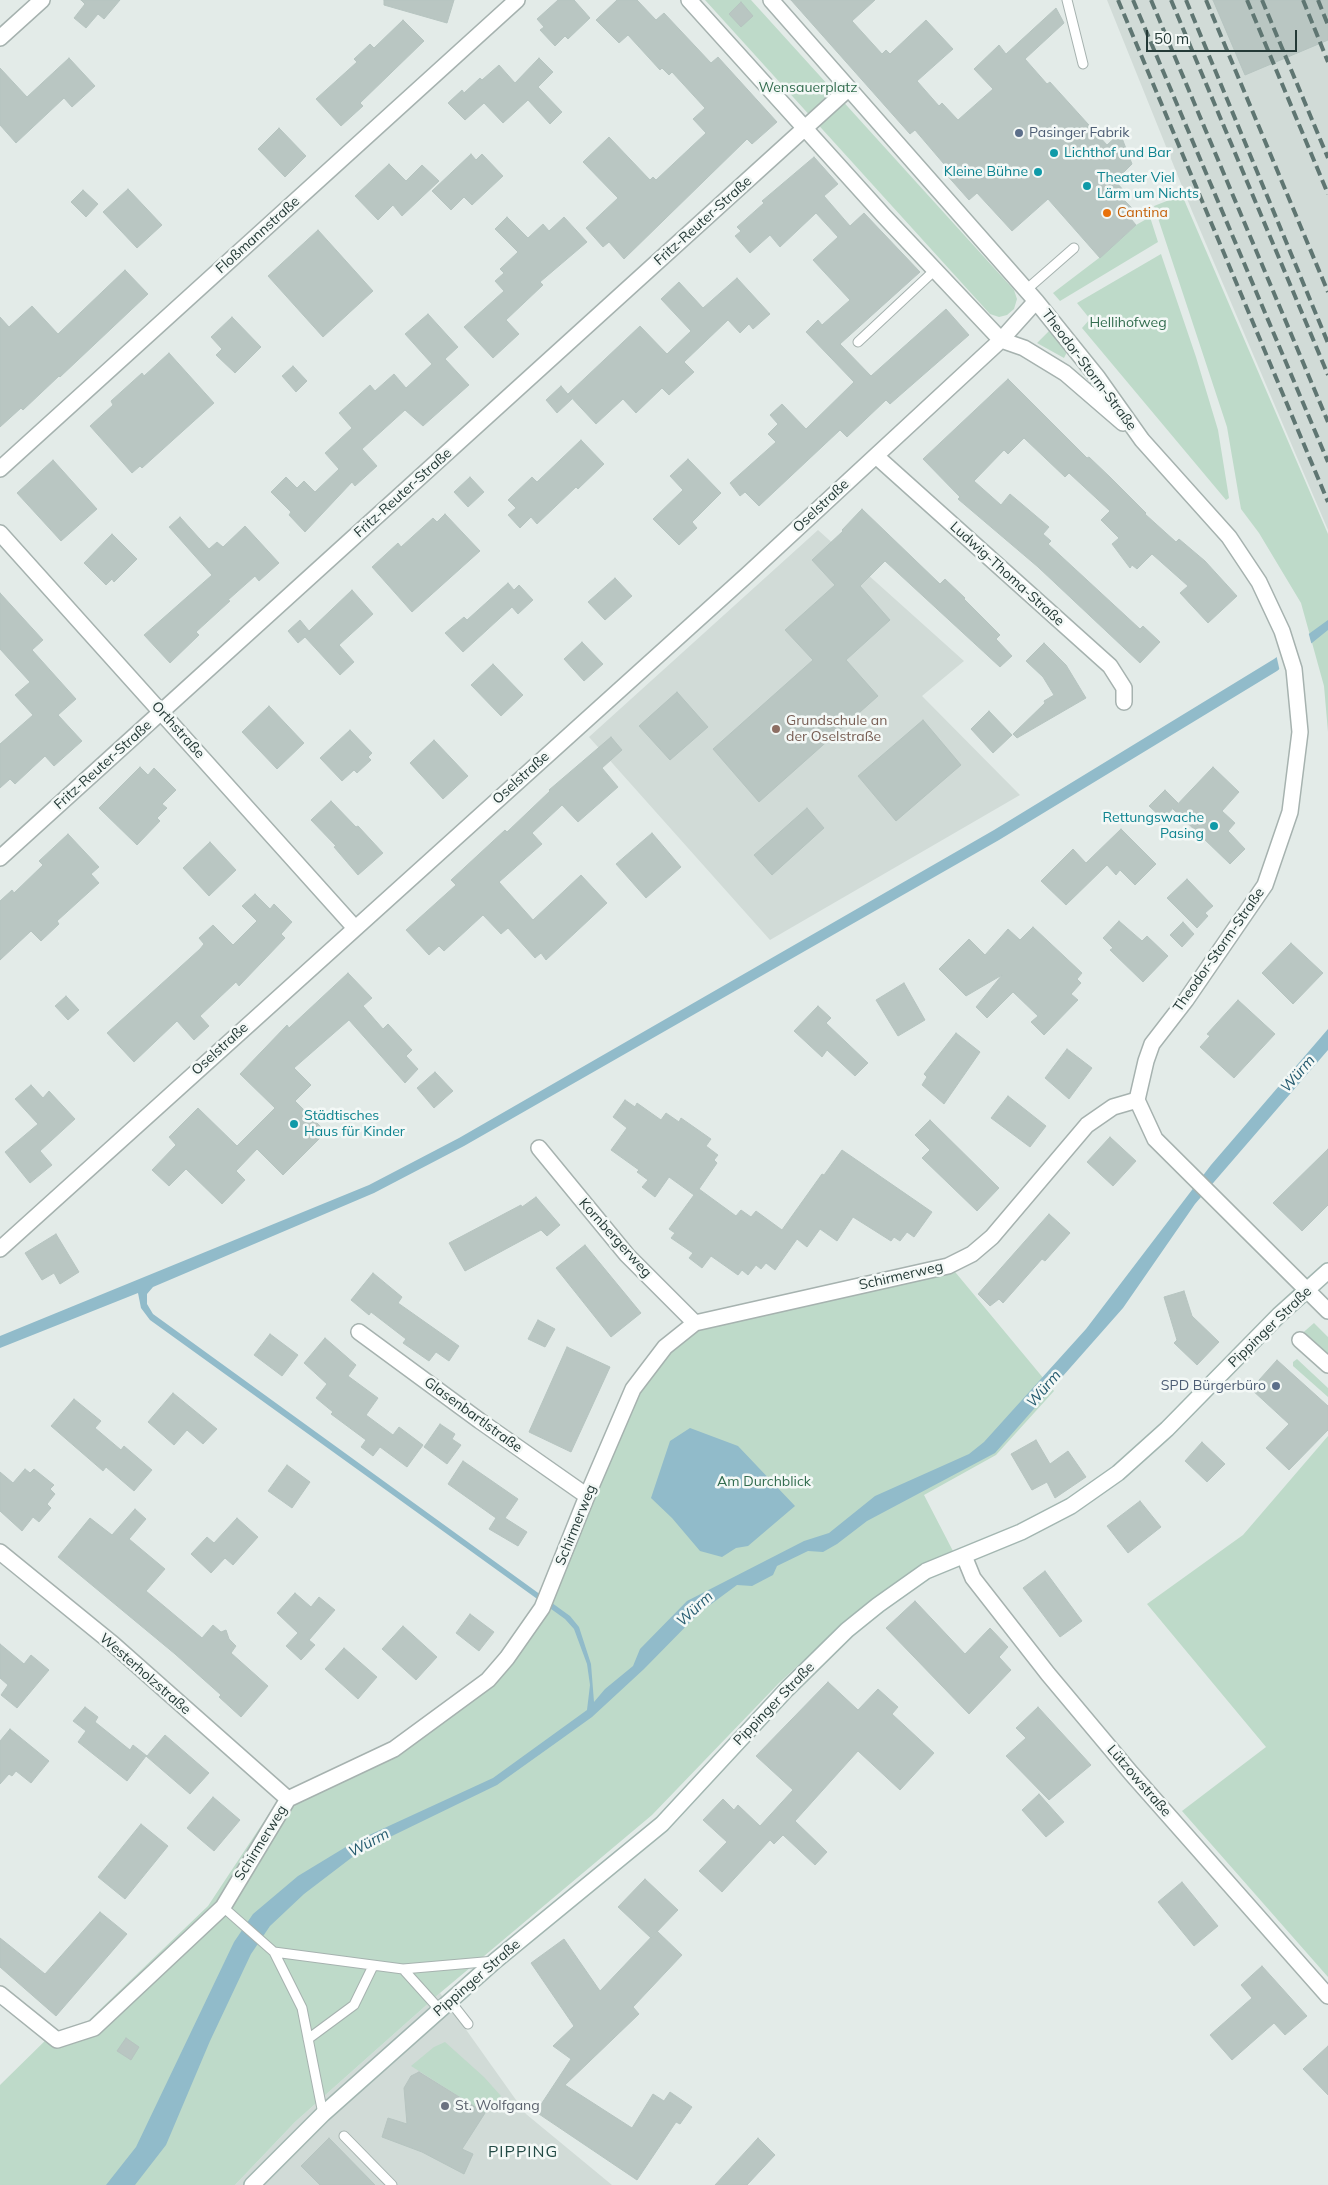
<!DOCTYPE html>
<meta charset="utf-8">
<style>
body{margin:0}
#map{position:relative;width:1328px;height:2185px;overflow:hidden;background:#e3ebe8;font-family:Mulish,sans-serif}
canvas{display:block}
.scale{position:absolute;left:1146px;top:30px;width:151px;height:22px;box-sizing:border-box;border:2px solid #253a37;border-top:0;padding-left:6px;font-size:15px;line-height:18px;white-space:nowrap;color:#253a37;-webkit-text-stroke:4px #f3f8f6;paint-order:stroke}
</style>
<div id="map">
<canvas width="1328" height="2185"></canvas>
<div class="scale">50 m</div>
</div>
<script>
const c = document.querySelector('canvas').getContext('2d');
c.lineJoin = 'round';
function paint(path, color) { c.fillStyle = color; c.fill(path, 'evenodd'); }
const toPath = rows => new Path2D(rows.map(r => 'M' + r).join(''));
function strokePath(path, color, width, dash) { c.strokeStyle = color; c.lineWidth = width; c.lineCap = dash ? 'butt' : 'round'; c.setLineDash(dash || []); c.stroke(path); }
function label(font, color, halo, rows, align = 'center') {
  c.font = font + ' Mulish,sans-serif'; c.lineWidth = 5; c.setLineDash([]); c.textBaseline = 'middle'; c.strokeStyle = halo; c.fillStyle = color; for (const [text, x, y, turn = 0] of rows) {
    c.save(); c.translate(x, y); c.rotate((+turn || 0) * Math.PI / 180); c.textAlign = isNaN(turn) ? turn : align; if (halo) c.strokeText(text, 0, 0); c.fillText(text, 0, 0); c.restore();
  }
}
paint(toPath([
 [1107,0,1328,0,1328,530,1192,211],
 [818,530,964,661,922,696,1020,795,770,940,589,737],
 [440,1993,526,2114,612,2185,235,2185,295,2122]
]), '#d1dbd7');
paint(toPath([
 [705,0,751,0,1014,290,1017,299,1014,309,1007,315,999,317,990,314],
 [1182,195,1328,534,1328,732,1324,686,1301,603,1259,533,1241,509,1227,427,1154,206],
 [1150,217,1158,242,1060,301,1053,293,1099,258,1136,225],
 [1161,254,1196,357,1218,430,1229,498,1226,500,1082,328,1090,319,1077,303],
 [1049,331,1067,352,1064,358,1037,343],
 [946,1261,1054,1391,996,1455,924,1495,955,1555,903,1578,844,1623,779,1683,652,1815,440,1993,295,2122,235,2185,0,2185,0,2085,54,2032,88,2021,208,1906,282,1794,391,1742,489,1672,532,1613,632,1383,696,1320],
 [1314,1323,1328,1337,1328,1363,1298,1337],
 [1297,1359,1328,1388,1328,1397,1293,1366,1293,1362],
 [1328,1436,1328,1977,1182,1811,1266,1747,1147,1604,1243,1535],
 [445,2042,484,2077,501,2096,485,2113,411,2066,434,2047]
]), '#bedac9');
paint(toPath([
 [1328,620,1328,630,1277,671,999,840,464,1146,374,1193,153,1287,147,1294,147,1304,153,1314,570,1616,579,1627,591,1664,594,1702,605,1689,633,1666,640,1649,687,1601,804,1541,829,1533,875,1496,969,1454,984,1442,1086,1329,1211,1165,1328,1029,1328,1050,1195,1204,1123,1308,995,1453,867,1521,837,1544,823,1552,808,1551,777,1566,773,1575,752,1586,737,1585,699,1613,644,1669,592,1717,560,1740,497,1785,359,1852,304,1894,270,1926,251,1954,210,2041,166,2145,135,2185,106,2185,136,2147,234,1942,253,1914,298,1876,354,1842,493,1778,587,1710,590,1685,587,1664,574,1629,565,1619,150,1320,141,1308,138,1293,0,1348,0,1336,369,1185,459,1138,994,830,1274,659],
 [690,1428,738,1446,795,1506,748,1546,736,1548,722,1557,700,1551,672,1518,651,1498,670,1441]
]), '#91bbca');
paint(toPath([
 [1308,631,1312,646,1280,672,1276,654]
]), '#e3ebe8');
const building = toPath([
 [81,0,120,0,104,19,98,14,86,28,74,18,85,4,81,0],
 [384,0,454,0,447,23,384,5,384,0],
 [558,0,574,0,590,18,568,39,565,36,555,46,540,30,544,27,537,19,558,0],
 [617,0,637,0,656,20,664,13,711,63,718,57,777,122,752,144,747,139,624,259,609,242,603,247,586,228,618,198,583,162,609,137,650,180,653,177,656,180,706,133,693,119,705,108,672,72,669,75,662,68,660,70,628,35,619,43,596,20,617,0],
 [791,0,875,0,852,21,882,54,886,50,890,54,926,20,953,49,917,81,939,106,942,103,958,120,993,89,974,69,999,45,1006,54,1056,8,1064,23,1025,59,1047,84,1050,82,1107,145,1120,133,1132,164,1115,181,1127,194,1122,198,1132,208,1126,213,1136,225,1100,258,1048,199,1012,231,977,193,969,200,945,173,943,168,944,164,915,130,910,134,791,0],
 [1213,0,1328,0,1328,40,1245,75,1213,0],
 [741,2,753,16,741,27,729,14,741,2],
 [403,20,424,41,360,103,363,106,341,126,316,99,357,62,354,59,370,44,374,48,403,20],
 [69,58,95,86,72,107,64,98,16,143,0,125,0,68,27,97,69,58],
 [539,58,553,72,538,87,562,112,550,124,528,100,503,123,484,103,465,120,448,103,462,90,464,93,480,78,482,80,499,65,515,83,539,58],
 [279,128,306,156,285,177,258,149,279,128],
 [471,154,476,160,482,154,503,176,472,205,464,197,451,210,432,191,471,154],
 [814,157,838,184,824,196,850,226,864,213,920,272,840,344,871,376,946,309,969,335,890,404,886,400,847,437,840,430,759,506,745,492,740,496,730,483,776,442,768,434,778,424,770,415,782,404,806,429,854,382,806,332,818,320,822,325,850,300,813,260,838,237,816,213,780,247,770,235,750,253,735,236,741,231,737,227,764,203,762,201,814,157],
 [389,164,406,181,422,165,439,181,402,216,393,205,378,220,355,196,389,164],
 [128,189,162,225,137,248,103,212,128,189],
 [83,190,98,204,86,217,71,202,83,190],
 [507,217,528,238,543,224,549,231,564,217,587,242,540,282,543,285,506,320,519,334,493,358,464,327,504,291,495,281,504,273,500,269,518,252,495,229,507,217],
 [318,230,373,291,323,337,268,276,318,230],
 [125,270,148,294,60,377,59,376,23,410,21,408,0,427,0,317,9,327,32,306,58,334,125,270],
 [737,278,770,314,753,329,749,324,740,333,728,320,684,362,694,372,669,395,662,388,636,413,623,399,596,424,568,394,640,326,667,354,691,331,661,299,679,282,703,308,737,278],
 [428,314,458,347,445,359,469,385,423,426,405,410,362,449,377,466,355,486,352,482,305,532,289,515,291,512,271,492,286,477,297,488,304,481,315,492,339,469,325,453,352,428,339,413,370,385,375,391,394,374,406,388,432,364,405,334,428,314],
 [232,317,261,347,235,373,216,355,222,349,211,337,232,317],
 [169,353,214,403,142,468,140,466,132,473,90,426,113,405,111,401,142,373,144,376,169,353],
 [293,366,307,381,296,392,282,376,293,366],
 [1008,379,1087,458,1089,457,1110,477,1146,513,1145,514,1176,542,1179,539,1205,561,1237,596,1208,623,1180,593,1188,586,1152,554,1137,569,1132,565,1130,568,1112,544,1119,538,1101,520,1110,511,1069,473,1065,477,1024,438,1008,454,1004,450,974,481,1001,505,1010,494,1049,527,1043,534,1051,541,1048,544,1140,629,1143,626,1160,642,1140,663,1038,567,958,499,960,497,923,459,1008,379],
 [561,386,572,399,557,413,546,400,561,386],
 [581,440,604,464,578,489,576,487,537,524,531,517,520,528,508,515,516,508,508,500,532,477,537,482,581,440],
 [688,459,721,493,692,522,697,528,679,545,653,519,683,490,670,476,688,459],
 [53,460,97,509,61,541,17,493,53,460],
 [470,477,484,492,468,507,454,492,470,477],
 [862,509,940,584,945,579,965,598,964,599,1000,635,996,639,1012,656,1000,667,885,561,860,586,890,620,846,660,878,696,759,802,713,749,813,660,785,630,835,585,812,560,843,531,842,530,862,509],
 [445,514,480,551,412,612,372,567,398,543,401,547,433,518,437,522,445,514],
 [180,517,209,549,217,542,223,547,245,526,279,563,259,581,255,576,228,600,230,601,196,632,199,635,170,663,144,635,212,575,169,527,180,517],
 [112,534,137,559,114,582,112,579,106,585,84,563,112,534],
 [615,578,632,596,605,620,588,602,615,578],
 [508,583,514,590,519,585,533,600,518,614,512,607,463,652,445,633,464,617,467,620,508,583],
 [352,590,373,614,339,645,354,662,340,675,305,637,298,643,288,631,300,620,309,631,352,590],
 [0,593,43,640,32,650,76,699,58,715,82,741,54,766,45,756,15,784,10,779,0,788,0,744,33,715,15,695,30,682,0,649,0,593],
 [582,642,603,664,584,681,564,659,582,642],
 [1044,643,1066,665,1086,698,1017,738,1013,734,1045,703,1044,701,1054,695,1043,677,1026,661,1044,643],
 [493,664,523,695,501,716,471,685,493,664],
 [677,692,708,727,670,760,639,726,677,692],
 [269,706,304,743,277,769,242,732,269,706],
 [989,711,1012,735,993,753,971,729,989,711],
 [923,720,961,765,896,821,858,776,923,720],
 [350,730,372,753,368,757,371,760,357,773,354,770,342,781,320,758,350,730],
 [611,737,622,750,602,768,618,787,578,822,562,805,532,833,542,844,499,882,533,920,581,875,607,903,546,960,541,953,535,958,508,928,501,934,483,915,444,951,439,946,429,955,406,930,456,885,451,880,505,830,507,832,550,791,549,790,611,737],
 [434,740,468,776,443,799,410,763,434,740],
 [140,767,148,775,154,768,176,790,162,804,167,808,157,818,160,821,137,845,99,808,140,767],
 [1213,767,1239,792,1222,811,1235,823,1228,831,1245,849,1230,864,1173,809,1213,767],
 [1165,790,1178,803,1163,819,1149,806,1165,790],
 [331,801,356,827,358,826,383,853,358,875,334,847,336,846,311,820,331,801],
 [807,808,824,828,772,875,754,855,807,808],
 [1121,829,1156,864,1135,885,1120,870,1116,875,1107,865,1066,905,1041,881,1073,849,1086,863,1121,829],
 [652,833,681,867,646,898,616,864,652,833],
 [68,834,99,867,91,874,99,883,57,921,59,924,41,941,31,931,0,960,0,901,12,890,14,893,43,865,39,861,68,834],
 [210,842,236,870,209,896,183,868,210,842],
 [1187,879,1213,906,1205,913,1208,916,1197,928,1167,898,1187,879],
 [255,894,270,909,274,904,292,922,281,934,285,938,239,986,236,982,200,1016,209,1026,194,1040,177,1021,134,1062,107,1033,200,949,204,944,199,938,213,925,233,945,257,921,242,906,255,894],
 [1119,921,1142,941,1147,936,1168,956,1143,982,1110,950,1113,948,1103,938,1119,921],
 [1183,922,1194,934,1182,947,1170,935,1183,922],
 [1033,927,1082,973,1077,979,1081,983,1071,994,1078,1000,1044,1035,1031,1022,1038,1016,1013,992,987,1018,976,1007,1002,975,966,996,939,969,969,939,985,955,1008,929,1020,940,1033,927],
 [1291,943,1323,973,1293,1004,1262,973,1291,943],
 [348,973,372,998,363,1006,383,1029,388,1024,412,1050,406,1056,418,1069,405,1083,349,1020,294,1068,311,1085,295,1101,326,1132,283,1175,257,1149,236,1171,245,1180,222,1204,186,1169,169,1186,152,1170,176,1145,169,1137,198,1108,237,1146,275,1108,240,1074,287,1025,289,1028,348,973],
 [904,983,925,1020,898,1036,876,1000,904,983],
 [66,996,79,1010,68,1020,55,1006,66,996],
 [1238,1000,1275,1034,1234,1078,1200,1047,1210,1036,1207,1034,1238,1000],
 [818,1006,831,1018,826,1023,868,1063,855,1076,827,1050,822,1057,794,1031,818,1006],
 [956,1033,980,1052,944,1104,922,1085,927,1077,924,1074,956,1033],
 [1067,1049,1092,1068,1069,1099,1045,1078,1067,1049],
 [435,1072,453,1091,434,1108,417,1088,435,1072],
 [31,1085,43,1098,49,1091,75,1119,40,1151,52,1165,30,1183,5,1152,38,1124,15,1099,31,1085],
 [1008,1096,1046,1126,1030,1147,991,1118,1008,1096],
 [625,1100,635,1107,637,1103,661,1120,666,1113,679,1122,681,1118,711,1139,706,1146,718,1155,714,1160,717,1163,699,1189,736,1216,741,1210,751,1217,756,1211,782,1230,822,1174,824,1175,842,1150,932,1212,914,1237,907,1232,900,1241,894,1237,891,1241,853,1217,837,1241,820,1229,807,1247,797,1239,775,1270,766,1263,761,1269,756,1265,748,1275,742,1270,738,1275,711,1256,702,1268,689,1258,693,1253,671,1238,675,1233,669,1229,694,1195,669,1177,655,1197,642,1187,648,1180,637,1172,639,1170,611,1150,627,1128,613,1117,625,1100],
 [930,1120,999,1188,977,1211,922,1158,930,1150,915,1135,930,1120],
 [1110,1137,1136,1161,1113,1186,1087,1162,1110,1137],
 [1328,1149,1328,1205,1302,1231,1273,1203,1328,1149],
 [536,1197,560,1225,547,1236,541,1230,465,1271,449,1243,521,1205,522,1207,536,1197],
 [1049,1214,1070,1233,1045,1261,1042,1259,1003,1303,999,1299,990,1306,978,1294,1049,1214],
 [56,1234,79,1272,60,1284,54,1273,42,1280,25,1253,56,1234],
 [585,1245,641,1313,611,1337,556,1268,585,1245],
 [373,1273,402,1297,398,1303,459,1346,449,1361,436,1352,429,1361,403,1343,406,1339,371,1312,369,1315,351,1300,373,1273],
 [1184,1291,1192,1316,1219,1342,1197,1365,1174,1343,1177,1340,1164,1297,1184,1291],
 [538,1320,555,1329,545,1347,528,1339,538,1320],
 [270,1334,298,1355,282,1376,254,1355,270,1334],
 [325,1338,356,1365,348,1376,378,1398,366,1415,393,1435,399,1427,423,1445,407,1467,380,1447,373,1456,361,1447,366,1440,331,1414,333,1412,316,1398,327,1384,304,1363,325,1338],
 [567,1347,610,1367,571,1452,529,1432,567,1347],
 [1277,1360,1328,1406,1328,1430,1289,1470,1266,1448,1289,1424,1251,1389,1277,1360],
 [173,1393,217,1429,203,1444,187,1430,174,1445,148,1422,173,1393],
 [74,1399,101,1421,95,1428,121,1450,124,1446,152,1470,134,1491,106,1467,103,1471,51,1426,74,1399],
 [440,1424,455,1434,452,1439,461,1445,447,1464,424,1447,440,1424],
 [1036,1440,1050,1464,1068,1451,1086,1477,1055,1498,1047,1482,1032,1490,1011,1454,1036,1440],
 [1202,1442,1225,1464,1207,1482,1185,1461,1202,1442],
 [463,1461,518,1499,505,1518,527,1532,518,1546,489,1529,496,1518,448,1484,463,1461],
 [287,1465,310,1482,292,1508,268,1491,287,1465],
 [25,1469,30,1473,34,1469,54,1485,50,1489,55,1494,47,1504,51,1508,39,1522,33,1517,22,1531,0,1511,0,1472,13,1483,25,1469],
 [1140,1501,1161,1527,1128,1553,1107,1526,1140,1501],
 [135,1509,146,1519,129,1539,165,1569,146,1591,202,1638,213,1625,221,1632,226,1630,229,1639,236,1646,231,1653,268,1686,241,1717,219,1697,221,1695,175,1654,58,1557,90,1518,112,1535,135,1509],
 [237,1518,258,1537,233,1565,225,1558,211,1573,191,1554,207,1537,214,1543,237,1518],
 [1045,1571,1082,1621,1060,1637,1023,1588,1045,1571],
 [295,1593,311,1607,319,1597,335,1610,309,1640,315,1645,301,1660,286,1646,298,1633,277,1613,295,1593],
 [915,1601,965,1654,990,1628,1008,1647,999,1657,1011,1670,969,1714,886,1628,915,1601],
 [470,1614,494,1632,479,1651,456,1633,470,1614],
 [403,1626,437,1657,416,1680,382,1649,403,1626],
 [0,1644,24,1664,31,1655,49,1670,17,1708,1,1695,8,1685,0,1678,0,1644],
 [344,1648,377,1677,358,1699,325,1669,344,1648],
 [828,1682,858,1710,878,1689,898,1707,892,1714,934,1753,900,1790,858,1751,795,1821,827,1852,815,1865,783,1835,774,1844,770,1840,722,1892,699,1871,727,1842,703,1820,723,1799,734,1810,738,1805,760,1826,793,1790,756,1756,828,1682],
 [85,1707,98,1717,95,1722,130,1750,133,1745,147,1756,165,1735,209,1773,190,1794,146,1756,127,1781,78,1742,86,1731,73,1721,85,1707],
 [1038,1707,1091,1765,1049,1800,1006,1756,1026,1738,1016,1728,1038,1707],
 [10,1729,49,1761,31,1783,16,1771,12,1776,9,1774,0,1784,0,1741,10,1729],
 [1039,1794,1064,1822,1046,1837,1022,1810,1039,1794],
 [213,1797,240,1820,214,1851,187,1828,213,1797],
 [141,1824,168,1846,125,1899,98,1877,141,1824],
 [645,1879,678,1910,651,1938,618,1907,645,1879],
 [1182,1882,1218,1926,1194,1946,1158,1902,1182,1882],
 [100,1912,127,1934,56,2016,0,1967,0,1938,45,1974,100,1912],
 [657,1931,682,1955,633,2007,639,2014,565,2085,632,2128,653,2094,664,2101,670,2092,692,2107,680,2124,676,2122,637,2180,536,2112,571,2059,553,2046,574,2026,531,1963,564,1939,600,1991,657,1931],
 [1262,1966,1307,2016,1285,2035,1274,2023,1232,2060,1210,2035,1252,1998,1241,1985,1262,1966],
 [126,2038,139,2047,131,2060,117,2051,126,2038],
 [1328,2046,1328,2095,1303,2069,1328,2046],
 [419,2072,485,2113,462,2149,473,2154,464,2174,422,2152,382,2137,388,2118,407,2124,404,2088,411,2076,419,2072],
 [329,2138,375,2185,320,2185,301,2166,329,2138],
 [758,2138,775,2155,747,2185,715,2185,758,2138]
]);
paint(building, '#b9c6c2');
strokePath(building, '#b6c4c0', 1);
const lane = toPath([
 [1067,0,1083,64],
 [1026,290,1074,248],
 [858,342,935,270],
 [223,1907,274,1952],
 [403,1969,495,1961],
 [450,2001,468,2024],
 [308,2039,354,2005,373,1966],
 [323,2114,302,2008,274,1952,403,1969,440,2010],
 [344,2136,392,2185]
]);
const street = toPath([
 [689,0,884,216,1001,340,1024,348,1065,373,1123,423],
 [771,0,1036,301,1098,378,1142,440,1229,537,1259,582,1282,631,1294,669,1300,732,1290,812,1265,885,1186,1000,1152,1044,1146,1061,1137,1100,1155,1139,1328,1311],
 [0,38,42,0],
 [876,456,1110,666,1124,688,1124,702],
 [0,469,517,0],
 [0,533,355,928],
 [0,858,848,89],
 [539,1148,627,1255,695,1323],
 [0,1249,747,575,1001,340,1036,301],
 [359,1332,480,1421,587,1496],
 [1300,1340,1328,1365],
 [0,1552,113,1644,288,1799],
 [964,1556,973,1578,1048,1674,1131,1773,1328,1996],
 [0,1994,57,2040,94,2028,223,1907,288,1799,394,1749,488,1680,507,1658,542,1608,587,1496,633,1389,665,1347,695,1323,948,1266,972,1254,992,1237,1087,1125,1113,1107,1137,1100]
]);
const secondary = toPath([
 [252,2185,323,2114,495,1961,662,1824,787,1689,847,1630,878,1605,926,1571,1021,1532,1071,1506,1118,1473,1167,1429,1279,1315,1328,1271]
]);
strokePath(lane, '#a6b2af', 11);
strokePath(street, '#a6b2af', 18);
strokePath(secondary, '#a3b6b1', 18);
strokePath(lane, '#fff', 9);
strokePath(street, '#fff', 15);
strokePath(secondary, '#fff', 15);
strokePath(toPath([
 [1118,0,1328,502],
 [1133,0,1328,462],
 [1151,0,1328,422],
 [1171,0,1328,375],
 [1186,0,1328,343],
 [1206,0,1328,292],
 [1247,0,1328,194],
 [1262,0,1328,158],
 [1303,0,1328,62],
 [1318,0,1328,25]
]), '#5f7672', 4, [10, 5]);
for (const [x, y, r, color] of [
 [1019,133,5,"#5c6f8a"],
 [1054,153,5,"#0f9aa8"],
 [1038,172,5,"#0f9aa8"],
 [1087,186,5,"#0f9aa8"],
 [1107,213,5,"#e8710a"],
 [776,729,5,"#8d6e63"],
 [1214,826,5,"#0f9aa8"],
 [294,1124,5,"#0f9aa8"],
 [1276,1386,5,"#5c6f8a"],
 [445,2106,5,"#6b7280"]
]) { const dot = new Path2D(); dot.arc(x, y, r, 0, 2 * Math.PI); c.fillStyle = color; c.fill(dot); strokePath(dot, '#f3f8f6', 2); }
label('14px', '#336d4f', '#f3f8f6', [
 ["Wensauerplatz",808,88],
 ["Hellihofweg",1128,323],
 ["Am Durchblick",764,1482]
]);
label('14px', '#4e5e75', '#f3f8f6', [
 ["Pasinger Fabrik",1029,133],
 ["SPD Bürgerbüro",1266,1386,"right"]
], 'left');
label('14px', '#0d838f', '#f3f8f6', [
 ["Lichthof und Bar",1064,153],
 ["Kleine Bühne",1028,172,"right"],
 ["Theater Viel",1097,178],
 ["Lärm um Nichts",1097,194],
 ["Rettungswache",1204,818,"right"],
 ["Pasing",1204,834,"right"],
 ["Städtisches",304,1116],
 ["Haus für Kinder",304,1132]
], 'left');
label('14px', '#c56008', '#f3f8f6', [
 ["Cantina",1117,213]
], 'left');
label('14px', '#253a37', '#f3f8f6', [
 ["Fritz-Reuter-Straße",703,221,-42],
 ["Floßmannstraße",258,235,-42],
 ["Theodor-Storm-Straße",1089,370,53],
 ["Fritz-Reuter-Straße",403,493,-42],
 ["Oselstraße",821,506,-43],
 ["Ludwig-Thoma-Straße",1007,574,42],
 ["Orthstraße",178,730,48],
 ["Fritz-Reuter-Straße",103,765,-42],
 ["Oselstraße",521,778,-42],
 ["Theodor-Storm-Straße",1219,950,-55],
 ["Oselstraße",220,1049,-42],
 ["Kornbergerweg",615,1238,48],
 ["Schirmerweg",901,1276,-13],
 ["Pippinger Straße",1270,1327,-44],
 ["Glasenbartlstraße",473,1415,36],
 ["Schirmerweg",576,1525,-68],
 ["Westerholzstraße",145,1674,41],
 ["Pippinger Straße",774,1704,-46],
 ["Lützowstraße",1139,1781,49],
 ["Schirmerweg",261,1843,-58],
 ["Pippinger Straße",477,1978,-41]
]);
label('14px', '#785e54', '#f3f8f6', [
 ["Grundschule an",786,721],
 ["der Oselstraße",786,737]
], 'left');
label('14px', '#5b616d', '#f3f8f6', [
 ["St. Wolfgang",455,2106]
], 'left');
label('italic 15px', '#265c70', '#f3f8f6', [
 ["Würm",1298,1074,-49],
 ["Würm",1044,1389,-49],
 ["Würm",695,1609,-43],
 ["Würm",369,1843,-28]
]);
c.letterSpacing = '1px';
label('16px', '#234a45', '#f3f8f6', [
 ["PIPPING",523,2152]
]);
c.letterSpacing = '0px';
</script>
